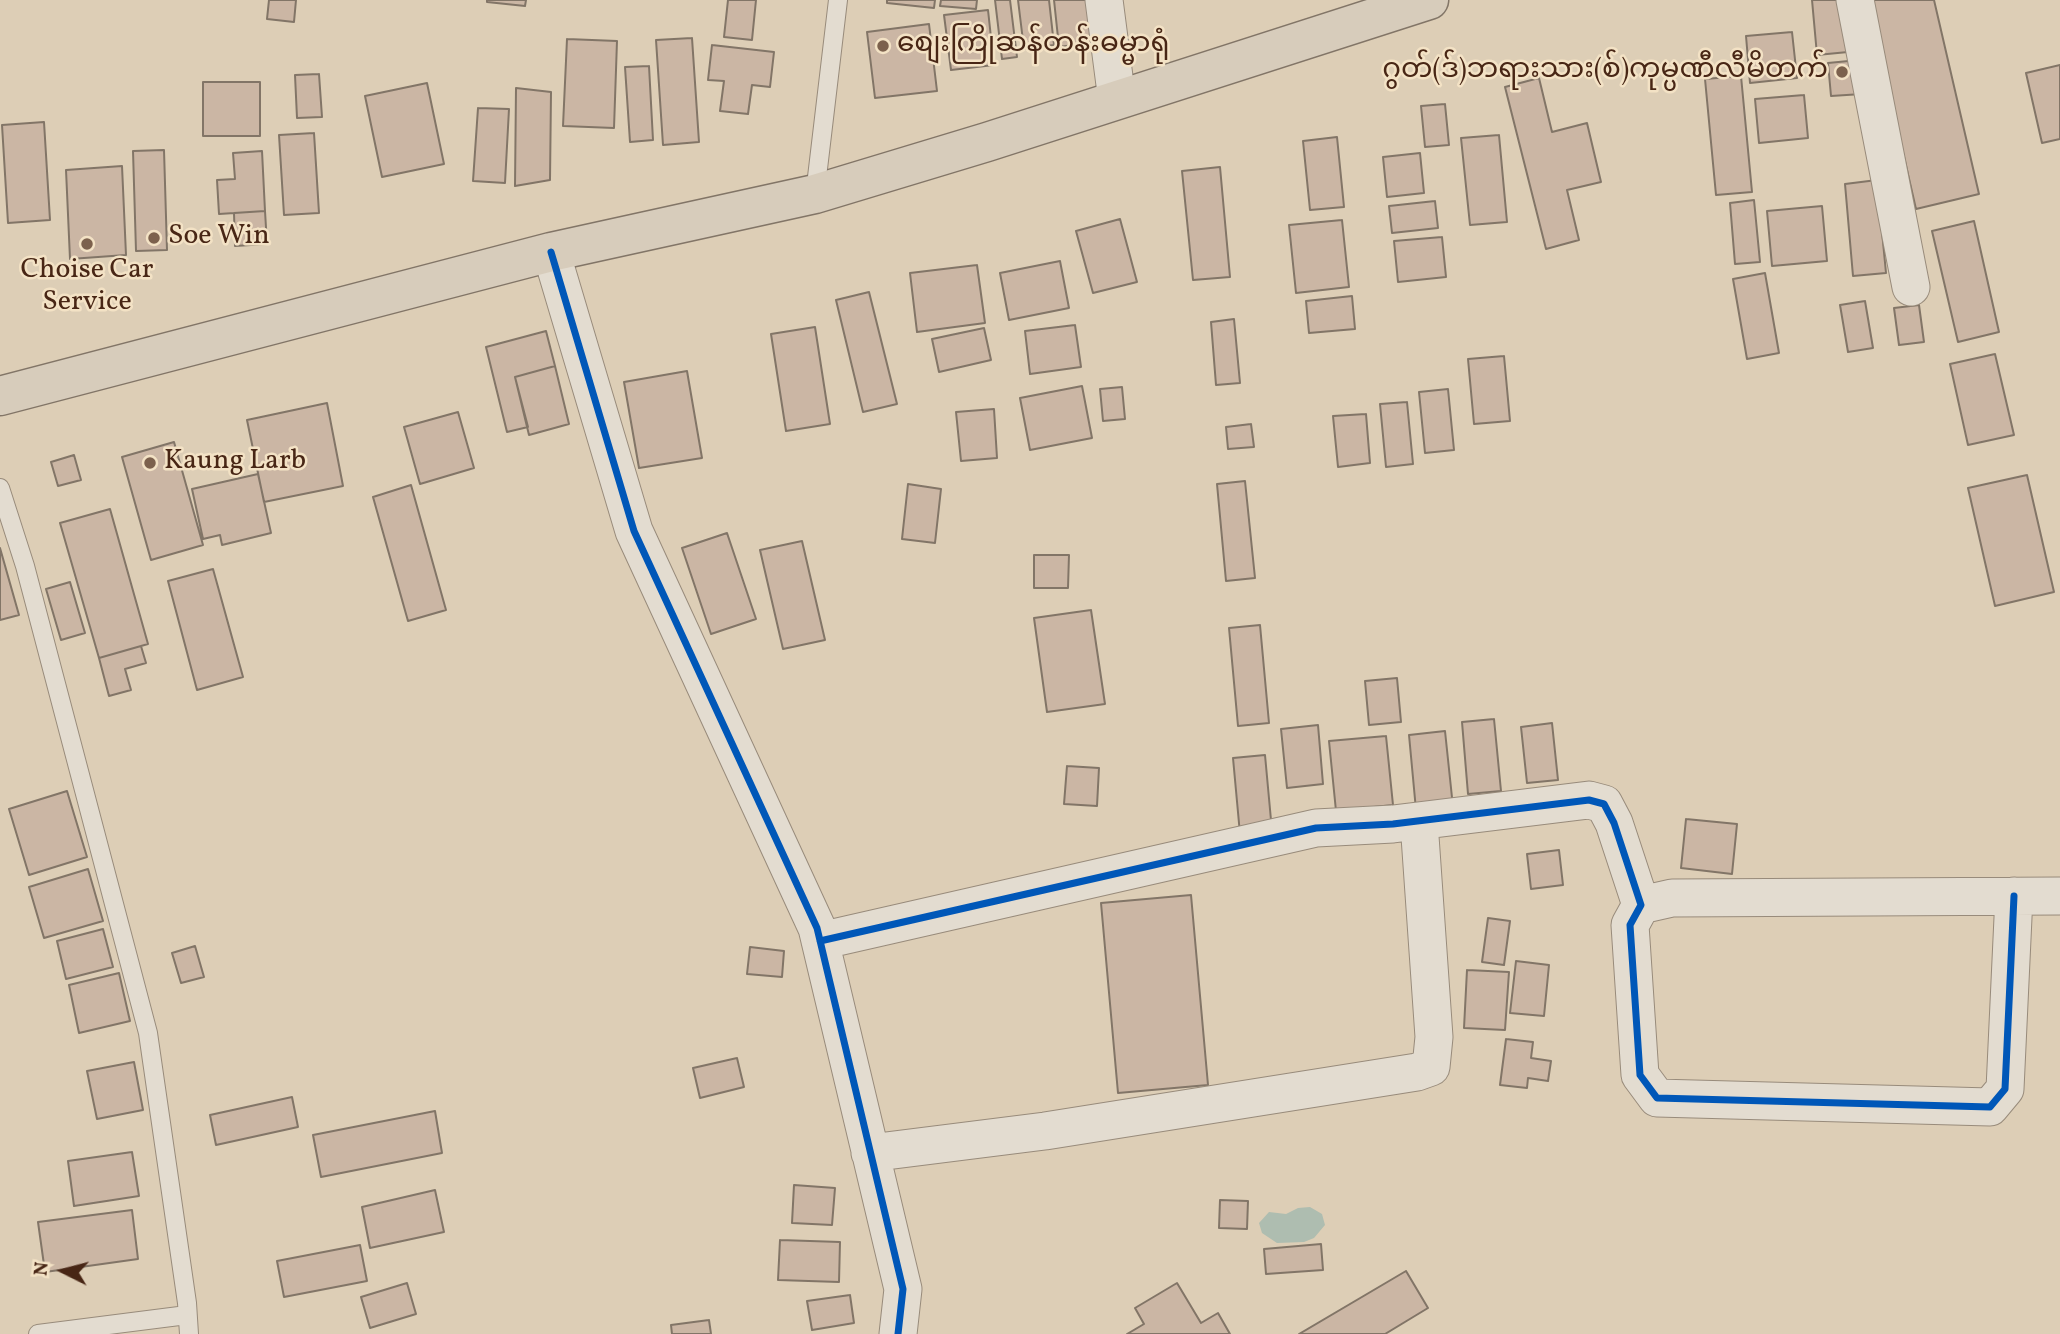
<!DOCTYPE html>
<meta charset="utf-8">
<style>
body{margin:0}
#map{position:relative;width:2060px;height:1334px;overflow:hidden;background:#ddceb6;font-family:Vollkorn,serif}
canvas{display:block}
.north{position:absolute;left:28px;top:1236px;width:70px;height:70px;-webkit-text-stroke:5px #f3e2c5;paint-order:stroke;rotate:276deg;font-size:19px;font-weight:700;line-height:28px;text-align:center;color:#482615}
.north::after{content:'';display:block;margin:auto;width:24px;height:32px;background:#482615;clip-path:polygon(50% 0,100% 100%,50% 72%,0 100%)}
</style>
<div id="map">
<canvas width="2060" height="1334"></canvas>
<div class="north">N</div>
</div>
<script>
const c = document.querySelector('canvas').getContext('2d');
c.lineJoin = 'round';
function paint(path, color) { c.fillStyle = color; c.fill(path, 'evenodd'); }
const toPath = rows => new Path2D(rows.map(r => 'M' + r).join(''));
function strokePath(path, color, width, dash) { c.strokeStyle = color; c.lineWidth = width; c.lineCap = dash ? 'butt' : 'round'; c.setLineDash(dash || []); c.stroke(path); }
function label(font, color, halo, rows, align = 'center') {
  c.font = font + ' Vollkorn,"Noto Sans Myanmar",serif'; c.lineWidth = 5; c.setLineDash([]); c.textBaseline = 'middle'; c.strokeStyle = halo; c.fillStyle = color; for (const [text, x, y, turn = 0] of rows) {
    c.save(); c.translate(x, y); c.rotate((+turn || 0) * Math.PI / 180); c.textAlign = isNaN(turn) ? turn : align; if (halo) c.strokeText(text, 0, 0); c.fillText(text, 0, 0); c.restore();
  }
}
paint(toPath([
 [1310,1207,1322,1214,1325,1225,1314,1238,1304,1242,1277,1243,1262,1233,1259,1223,1269,1212,1286,1214,1298,1208]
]), '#aebdb0');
const building = toPath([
 [269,0,296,0,294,22,267,19,269,0],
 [487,0,526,0,525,6,487,2,487,0],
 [728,0,756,0,752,40,724,37,728,0],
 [887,0,935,0,934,8,887,3,887,0],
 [941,0,977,0,976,9,940,6,941,0],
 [995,0,1010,0,1017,57,1002,59,995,0],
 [1018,0,1049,0,1054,45,1024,49,1018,0],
 [1054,0,1091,0,1096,42,1059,47,1054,0],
 [1812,0,1843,0,1848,52,1817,55,1812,0],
 [1868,0,1934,0,1979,194,1916,209,1868,0],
 [988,10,994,65,951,70,944,15,988,10],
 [929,24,937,91,875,98,867,32,929,24],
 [1792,32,1797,78,1750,83,1746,36,1792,32],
 [692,38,699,142,663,145,656,40,692,38],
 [567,39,617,41,614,128,563,126,567,39],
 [712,45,774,52,770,87,752,85,748,114,720,111,724,81,708,80,712,45],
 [1859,60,1862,94,1831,96,1828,63,1859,60],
 [2060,65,2060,139,2042,143,2026,73,2060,65],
 [649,66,653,140,630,142,625,67,649,66],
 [319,74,322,117,297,118,295,75,319,74],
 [1741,76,1752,192,1716,195,1705,79,1741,76],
 [1539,78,1552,132,1587,123,1601,182,1567,190,1579,240,1546,249,1505,87,1539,78],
 [203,82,260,82,260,136,203,136,203,82],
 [427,83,444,164,382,177,365,96,427,83],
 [516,88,551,92,550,180,515,186,516,88],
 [1804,95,1808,138,1759,143,1755,99,1804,95],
 [1445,104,1449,145,1425,147,1421,106,1445,104],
 [478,108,509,109,505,183,473,181,478,108],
 [44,122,50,220,8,223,2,125,44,122],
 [314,133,319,213,284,215,279,135,314,133],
 [1499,135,1507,222,1470,225,1461,138,1499,135],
 [1337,137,1344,207,1310,210,1303,141,1337,137],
 [164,150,167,250,136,251,133,151,164,150],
 [262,151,265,211,219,214,217,180,235,179,233,153,262,151],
 [1420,153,1424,193,1387,197,1383,157,1420,153],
 [122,166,126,255,70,259,66,170,122,166],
 [1220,167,1230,277,1193,280,1182,171,1220,167],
 [1877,180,1886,273,1853,276,1845,184,1877,180],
 [1754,200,1760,262,1735,264,1730,203,1754,200],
 [1435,201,1438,228,1392,233,1389,206,1435,201],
 [1822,206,1827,261,1772,266,1767,211,1822,206],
 [265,211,267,244,235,246,234,213,265,211],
 [1120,219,1137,282,1093,293,1076,231,1120,219],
 [1342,220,1349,287,1296,293,1289,225,1342,220],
 [1974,221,1999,332,1958,342,1932,231,1974,221],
 [1442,237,1446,277,1398,282,1394,241,1442,237],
 [1060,261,1069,308,1009,320,1000,273,1060,261],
 [977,265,985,323,917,332,910,273,977,265],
 [1765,273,1779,353,1747,359,1733,279,1765,273],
 [869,292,897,404,863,412,836,300,869,292],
 [1352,296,1355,329,1309,333,1306,301,1352,296],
 [1865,301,1873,348,1848,352,1840,305,1865,301],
 [1919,305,1924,342,1899,345,1894,308,1919,305],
 [1234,319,1240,383,1216,385,1211,322,1234,319],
 [1075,325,1081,367,1030,374,1025,331,1075,325],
 [815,327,830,424,786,431,771,334,815,327],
 [984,328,991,360,939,372,932,339,984,328],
 [546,331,555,366,515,377,528,427,507,432,486,347,546,331],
 [1995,354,2014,435,1968,445,1950,364,1995,354],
 [1504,356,1510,421,1474,424,1468,359,1504,356],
 [555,366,569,424,529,435,515,377,555,366],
 [687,371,702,458,639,468,624,382,687,371],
 [1082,386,1092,438,1030,450,1020,398,1082,386],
 [1122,387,1125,419,1103,421,1100,389,1122,387],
 [1448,389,1454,450,1425,453,1419,392,1448,389],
 [1407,402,1413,464,1386,467,1380,404,1407,402],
 [327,403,343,486,264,502,247,420,327,403],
 [994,409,997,458,961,461,956,412,994,409],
 [458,412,474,468,420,484,404,427,458,412],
 [1366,414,1370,463,1338,467,1333,416,1366,414],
 [1251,424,1254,447,1228,449,1226,427,1251,424],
 [174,442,203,545,151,560,122,457,174,442],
 [74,455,81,480,58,486,51,462,74,455],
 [258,474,271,533,222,545,220,535,203,539,192,489,258,474],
 [2027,475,2054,592,1995,606,1968,488,2027,475],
 [1245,481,1255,578,1226,581,1217,484,1245,481],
 [908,484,941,489,935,543,902,539,908,484],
 [411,485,446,610,408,621,373,497,411,485],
 [110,509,148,644,99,658,60,523,110,509],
 [727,533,756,619,711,634,682,548,727,533],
 [802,541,825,640,783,649,760,550,802,541],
 [0,548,19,615,0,620,0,548],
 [1034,555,1069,555,1068,588,1034,588,1034,555],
 [213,569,243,677,197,690,168,581,213,569],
 [70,582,85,633,61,640,46,589,70,582],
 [1091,610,1105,704,1047,712,1034,618,1091,610],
 [1260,625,1269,723,1238,726,1229,628,1260,625],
 [141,646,146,663,125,669,131,690,109,696,99,658,141,646],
 [1397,678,1401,722,1369,725,1365,681,1397,678],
 [1494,719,1501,791,1468,794,1462,722,1494,719],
 [1552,723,1558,780,1527,783,1521,727,1552,723],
 [1318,725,1323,784,1287,788,1281,729,1318,725],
 [1445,731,1453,807,1416,810,1409,735,1445,731],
 [1386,736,1393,805,1336,811,1329,741,1386,736],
 [1265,755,1272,831,1240,834,1233,758,1265,755],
 [1067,766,1099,768,1097,806,1064,804,1067,766],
 [67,791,87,857,29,875,9,809,67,791],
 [1686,819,1737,824,1732,874,1681,868,1686,819],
 [1559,850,1563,885,1531,889,1527,854,1559,850],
 [88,869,103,921,44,938,29,887,88,869],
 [1191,895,1208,1085,1118,1093,1101,903,1191,895],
 [1488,918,1510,921,1504,965,1482,962,1488,918],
 [103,929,113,967,66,979,57,941,103,929],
 [195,946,204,977,181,983,172,953,195,946],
 [750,947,784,951,782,977,747,974,750,947],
 [1516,961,1549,965,1544,1016,1510,1013,1516,961],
 [1467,970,1509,972,1505,1030,1464,1028,1467,970],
 [119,973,130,1021,79,1033,69,985,119,973],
 [1506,1039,1533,1042,1531,1058,1551,1061,1548,1081,1528,1078,1527,1088,1500,1085,1506,1039],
 [737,1058,744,1087,700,1098,693,1068,737,1058],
 [134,1062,143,1110,97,1119,87,1071,134,1062],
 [292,1097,298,1127,216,1145,210,1115,292,1097],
 [435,1111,442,1153,321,1177,313,1135,435,1111],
 [132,1152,139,1196,74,1206,68,1161,132,1152],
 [794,1185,835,1188,832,1225,792,1223,794,1185],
 [435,1190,444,1232,370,1248,362,1207,435,1190],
 [1220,1200,1248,1201,1247,1229,1219,1228,1220,1200],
 [132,1210,138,1259,45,1272,38,1222,132,1210],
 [780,1240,840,1242,839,1282,778,1280,780,1240],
 [1321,1244,1323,1270,1266,1274,1264,1249,1321,1244],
 [360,1245,367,1281,284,1297,277,1261,360,1245],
 [1406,1271,1428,1308,1385,1334,1299,1334,1406,1271],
 [407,1283,416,1314,370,1328,361,1297,407,1283],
 [1177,1283,1201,1323,1218,1313,1230,1334,1127,1334,1144,1324,1135,1308,1177,1283],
 [850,1295,854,1323,812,1330,807,1301,850,1295],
 [709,1320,711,1334,672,1334,671,1325,709,1320]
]);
paint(building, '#cbb6a4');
strokePath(building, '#827567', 2);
const service = toPath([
 [815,194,838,0],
 [0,488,25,566,148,1033,187,1303,189,1334],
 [38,1334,187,1315]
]);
const minor = toPath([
 [1104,0,1117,100],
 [1855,0,1911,287],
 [551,252,634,531,817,928,903,1289,898,1334],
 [1641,905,1672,898,2060,896],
 [820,941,1316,828,1393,824,1589,800,1604,804,1614,823,1641,905,1630,925,1640,1075,1657,1098,1990,1107,2005,1089,2014,896],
 [870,1153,1045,1131,1417,1072,1431,1067,1434,1037,1419,822]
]);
const trunk = toPath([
 [0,396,551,252,815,194,987,142,1429,0]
]);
strokePath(service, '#988b7b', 20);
strokePath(minor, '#988b7b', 39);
strokePath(trunk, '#827567', 41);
strokePath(service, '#e3dcd0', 18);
strokePath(minor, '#e3dcd0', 37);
strokePath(trunk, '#d7ccbb', 38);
strokePath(toPath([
 [551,252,634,531,817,928,903,1289,898,1334],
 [820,941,1316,828,1393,824,1589,800,1604,804,1614,823,1641,905,1630,925,1640,1075,1657,1098,1990,1107,2005,1089,2014,896]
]), '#0057b8', 7);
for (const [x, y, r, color] of [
 [883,46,7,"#7c614d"],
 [1842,72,7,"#7c614d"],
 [154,238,7,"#7c614d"],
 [87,244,7,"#7c614d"],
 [150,463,7,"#7c614d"]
]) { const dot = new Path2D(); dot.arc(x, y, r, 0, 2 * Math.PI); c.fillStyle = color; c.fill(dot); strokePath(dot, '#f3e2c5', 2.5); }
label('28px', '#482615', '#f3e2c5', [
 ["စျေးကြိုဆန်တန်းဓမ္မာရုံ",897,46],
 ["ဂွတ်(ဒ်)ဘရားသား(စ်)ကုမ္ပဏီလီမိတက်",1828,72,"right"],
 ["Soe Win",168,238],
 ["Choise Car",87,272,"center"],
 ["Service",87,304,"center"],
 ["Kaung Larb",164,463]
], 'left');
</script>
